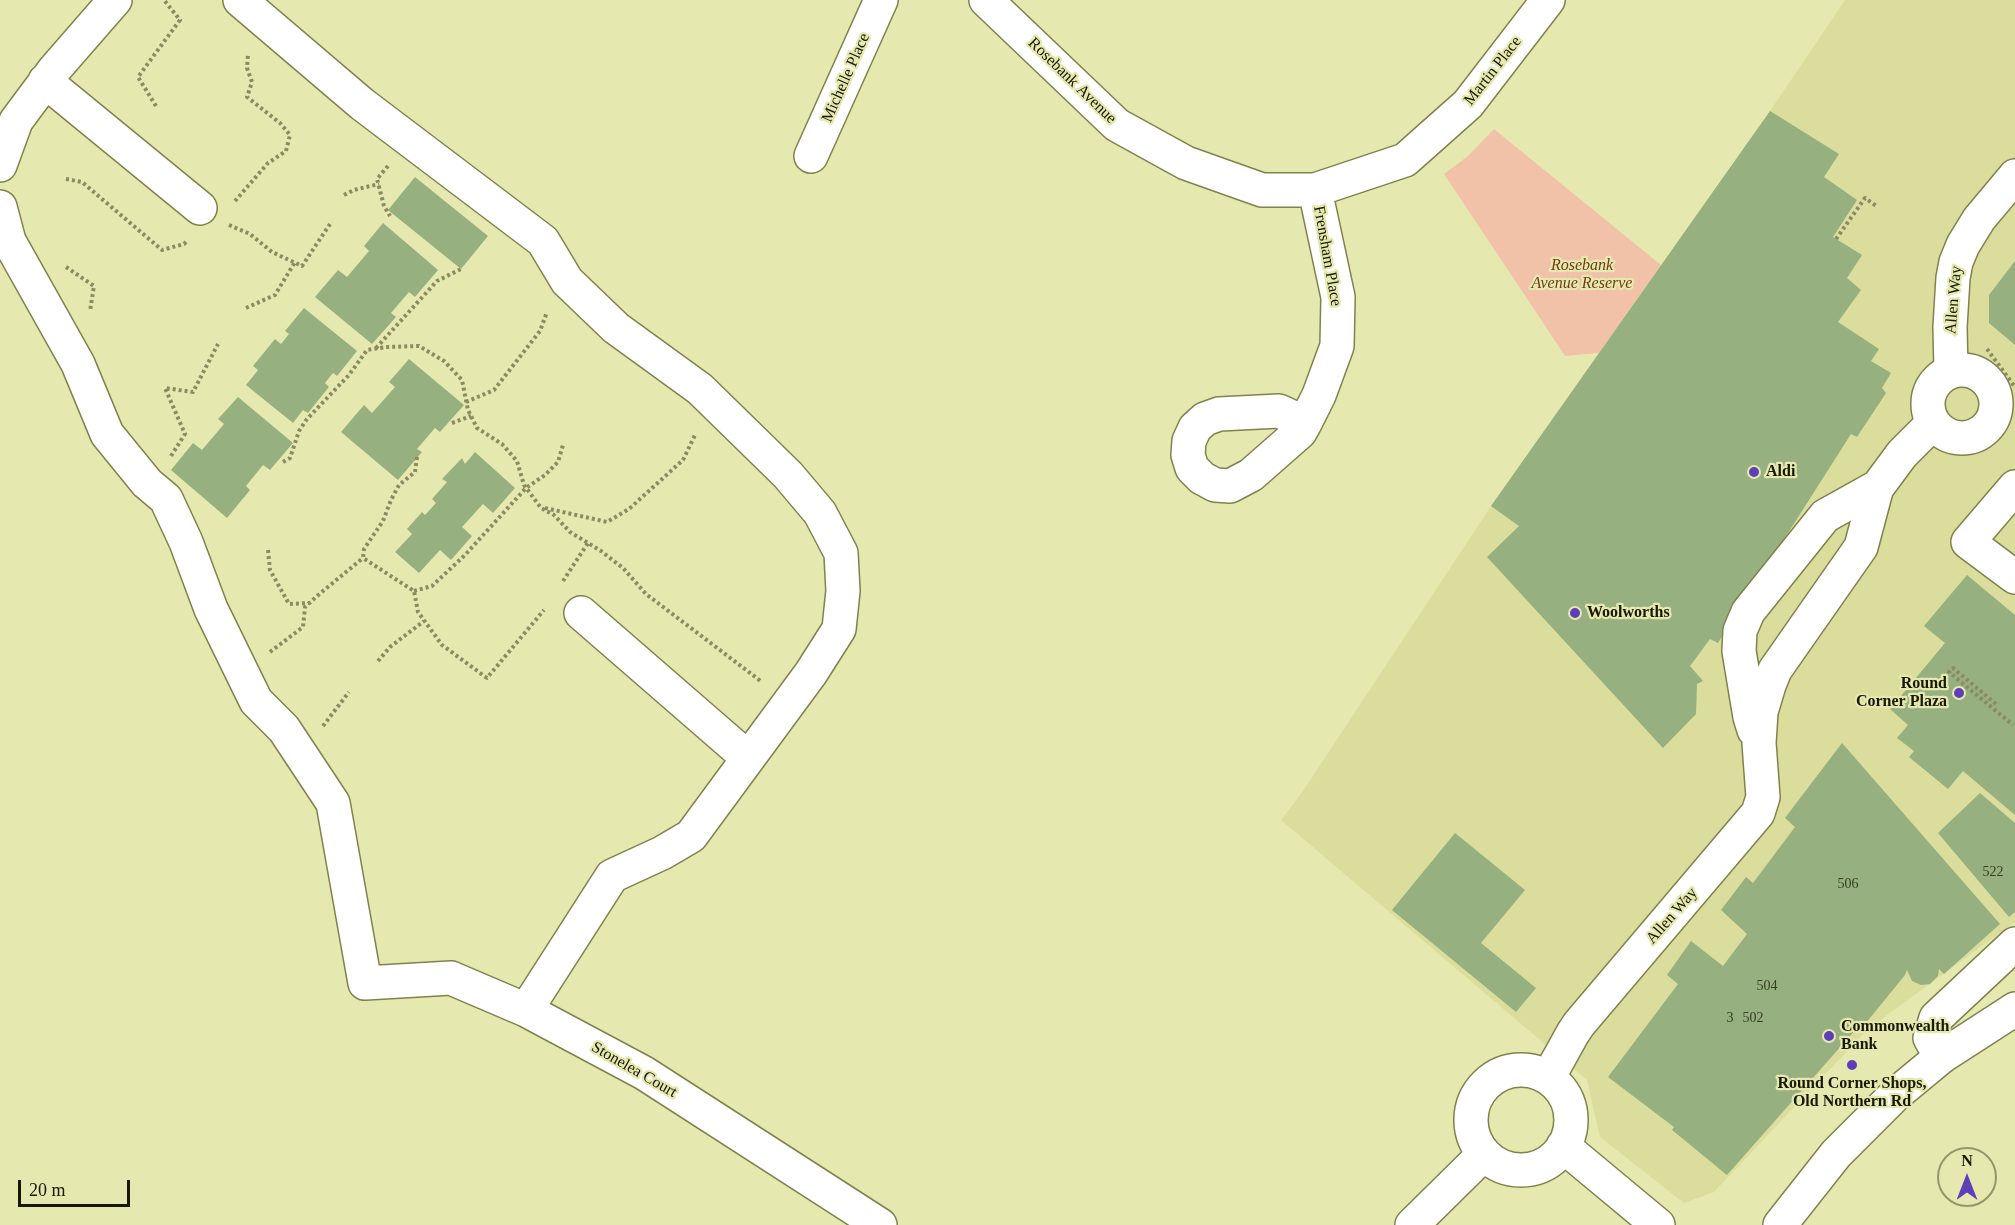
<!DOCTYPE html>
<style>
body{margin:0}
#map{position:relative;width:2015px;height:1225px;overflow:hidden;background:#e6e9af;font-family:"Times New Roman",serif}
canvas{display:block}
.north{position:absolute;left:1937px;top:1147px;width:60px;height:60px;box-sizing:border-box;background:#e6e9af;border:2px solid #93956a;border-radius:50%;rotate:0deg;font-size:16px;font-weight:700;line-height:24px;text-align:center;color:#171803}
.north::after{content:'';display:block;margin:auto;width:21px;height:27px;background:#5f3fb7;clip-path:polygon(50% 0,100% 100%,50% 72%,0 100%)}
.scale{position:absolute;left:18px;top:1180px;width:112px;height:27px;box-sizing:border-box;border:3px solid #171803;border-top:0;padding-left:8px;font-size:18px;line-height:21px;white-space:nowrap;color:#171803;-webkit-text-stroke:4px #e6e9af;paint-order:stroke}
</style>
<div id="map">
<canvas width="2015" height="1225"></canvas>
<div class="north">N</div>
<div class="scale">20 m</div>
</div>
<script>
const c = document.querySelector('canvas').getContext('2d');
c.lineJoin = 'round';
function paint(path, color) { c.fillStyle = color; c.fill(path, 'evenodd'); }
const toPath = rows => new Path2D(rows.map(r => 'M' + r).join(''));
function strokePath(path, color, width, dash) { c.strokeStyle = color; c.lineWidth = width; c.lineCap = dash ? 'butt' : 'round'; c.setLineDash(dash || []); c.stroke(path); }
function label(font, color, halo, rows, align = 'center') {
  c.font = font + ' "Times New Roman",serif'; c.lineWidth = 4.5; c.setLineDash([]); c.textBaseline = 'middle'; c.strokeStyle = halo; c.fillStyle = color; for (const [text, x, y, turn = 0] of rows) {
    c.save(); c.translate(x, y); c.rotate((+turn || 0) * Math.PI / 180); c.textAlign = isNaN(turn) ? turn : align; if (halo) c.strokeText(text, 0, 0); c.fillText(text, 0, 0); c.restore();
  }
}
paint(toPath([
 [1845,0,2015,0,2015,922,1868,1029,1714,1192,1684,1203,1600,1137,1587,1080,1281,820,1303,791,1491,506,1770,111]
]), '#dadd9c');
paint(toPath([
 [1494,129,1661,265,1599,353,1565,356,1444,174,1468,156]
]), '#f2c2a8');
paint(toPath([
 [1770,111,1839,154,1824,177,1857,200,1833,237,1862,255,1847,278,1861,290,1838,322,1879,349,1871,361,1891,373,1882,388,1886,393,1857,437,1851,434,1718,643,1710,639,1690,666,1703,681,1697,684,1696,714,1663,748,1487,557,1519,526,1491,506],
 [415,177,488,236,461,269,388,210],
 [383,223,438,270,415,297,409,292,391,313,396,317,372,344,315,297,338,270,347,277,369,251,364,246],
 [2015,261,2015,345,1989,323,1989,295],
 [304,308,357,351,337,376,333,373,325,383,329,387,308,413,303,410,293,423,246,385,258,370,253,366,275,339,281,344,289,334,285,331],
 [409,359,464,405,440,432,435,428,417,449,422,452,398,480,341,432,364,405,372,413,395,387,389,382],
 [238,397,293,443,270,470,263,465,246,486,250,490,227,518,171,470,193,443,202,450,224,424,218,419],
 [475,452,515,488,493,513,483,504,462,527,472,536,451,560,440,550,419,573,395,552,412,534,407,529,422,512,425,515,436,503,432,499,447,482,442,479,462,458,465,464],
 [1967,575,2015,615,2015,815,1963,771,1948,789,1909,757,1914,751,1897,738,1908,725,1890,709,1945,643,1924,626],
 [1842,743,2000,924,1944,974,1939,969,1938,976,1930,984,1921,985,1912,981,1907,970,1905,975,1861,1029,1858,1027,1727,1175,1672,1130,1674,1127,1608,1077,1678,984,1667,975,1691,941,1723,966,1747,934,1721,910,1746,877,1753,883,1795,827,1785,818],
 [1980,793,2015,823,2015,912,2009,917,1938,833],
 [1455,833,1525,890,1481,943,1536,988,1516,1012,1392,910]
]), '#97b07f');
const minor = toPath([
 [240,0,362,104,543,241,567,281,616,328,700,389,788,475,820,513,841,553,843,591,839,629,811,673,691,836,662,853,612,876,526,1010],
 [986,0,1117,125,1186,163,1262,190,1315,190,1405,160,1468,104,1548,0],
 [45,81,200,208],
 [811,156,881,0],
 [0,165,16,121,54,70,115,0],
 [0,207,9,241,78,364,107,434,147,483,166,499,186,542,211,609,256,701,284,729,333,803,365,983,451,978,526,1010,644,1073,880,1225],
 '1928 404a34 34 0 1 1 68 0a34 34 0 1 1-68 0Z',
 [1951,371,1950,327,1953,278,1956,262,1963,245,1979,219,2015,176],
 [1305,423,1279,411,1219,414,1205,419,1195,428,1189,441,1188,455,1192,468,1202,478,1215,485,1230,486,1251,475,1300,432,1305,423,1319,395,1337,346,1338,297,1315,190],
 [2015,487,1968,542,2015,577],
 [1865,504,1902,454,1933,423],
 [581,613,748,758],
 [1754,730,1750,717,1739,651,1740,631,1748,612,1825,516,1877,487],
 [1941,1057,1930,1038,1936,1018,2015,944],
 '1471 1120a50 50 0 1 1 100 0a50 50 0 1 1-100 0Z',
 [1548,1078,1573,1033,1579,1024,1758,813,1763,797,1759,743,1761,712,1769,685,1775,670,1861,547,1877,487],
 [1563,1146,1658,1225],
 [1412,1225,1484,1154]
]);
const major = toPath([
 [1780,1225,1836,1154,1895,1095,1941,1057,2015,1009]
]);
strokePath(minor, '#80824c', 36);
strokePath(major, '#80824c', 36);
strokePath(toPath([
 [156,106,138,77,180,20,164,0],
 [388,166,377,179,384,206,390,216],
 [66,179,82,182,162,250,184,244,187,241],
 [344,195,354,190,379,184],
 [235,201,268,163,286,151,290,135,280,123,247,97,252,82,247,68,248,54],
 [229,225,250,234,272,252,302,266,330,224],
 [1836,239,1865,198,1878,207],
 [66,267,94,286,90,311],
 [246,308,275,295,295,262],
 [376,348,437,281,461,269],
 [1987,349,2015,387],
 [466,402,494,390,540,331,547,312],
 [452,423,471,416],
 [171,456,185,434,165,388,193,392,218,344],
 [417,457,415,472,399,485,391,500,383,521,364,549,363,558,414,591,418,612,442,645,487,678,544,610],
 [283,462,290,458,299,431,307,419,349,375,367,350,386,347,419,346,444,361,462,380,468,410,477,428,502,444,517,461,524,485,541,508,554,515,570,532,601,551,623,568,646,594,762,682],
 [545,508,607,522,629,509,683,460,695,435],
 [268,550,270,570,289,604,309,603],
 [563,581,588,543],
 [414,591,432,586,465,555,526,488,545,475,558,462,563,445],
 [270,652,303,627,305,607,317,596,363,558],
 [378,661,390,647,424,621],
 [1996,704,1953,668,1949,672,2013,725],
 [323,726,349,692]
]), '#898b61', 4, [3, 3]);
strokePath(minor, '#fff', 33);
strokePath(major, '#fff', 33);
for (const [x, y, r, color] of [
 [1754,472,6,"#5f3fb7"],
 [1575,613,6,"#5f3fb7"],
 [1959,693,6,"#5f3fb7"],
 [1829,1036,6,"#5f3fb7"],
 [1852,1065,6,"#5f3fb7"]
]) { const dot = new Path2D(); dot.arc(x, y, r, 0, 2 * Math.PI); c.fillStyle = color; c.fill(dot); strokePath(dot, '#e6e9af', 2); }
label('14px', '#373e22', null, [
 ["522",1993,872],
 ["506",1848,884],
 ["504",1767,986],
 ["3",1730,1018],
 ["502",1753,1018]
]);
label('16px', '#171803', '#e6e9af', [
 ["Martin Place",1493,71,-52],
 ["Michelle Place",846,78,-66],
 ["Rosebank Avenue",1072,81,44],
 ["Frensham Place",1327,256,80],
 ["Allen Way",1954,300,-85],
 ["Allen Way",1672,916,-49],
 ["Stonelea Court",634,1070,30]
]);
label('italic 16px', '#723a16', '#e6e9af', [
 ["Rosebank",1582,266],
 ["Avenue Reserve",1582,284]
]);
label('bold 16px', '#171803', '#e6e9af', [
 ["Aldi",1766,472],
 ["Woolworths",1587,613],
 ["Round",1947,684,"right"],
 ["Corner Plaza",1947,702,"right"],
 ["Commonwealth",1841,1027],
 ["Bank",1841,1045],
 ["Round Corner Shops,",1852,1084,"center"],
 ["Old Northern Rd",1852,1102,"center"]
], 'left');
</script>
